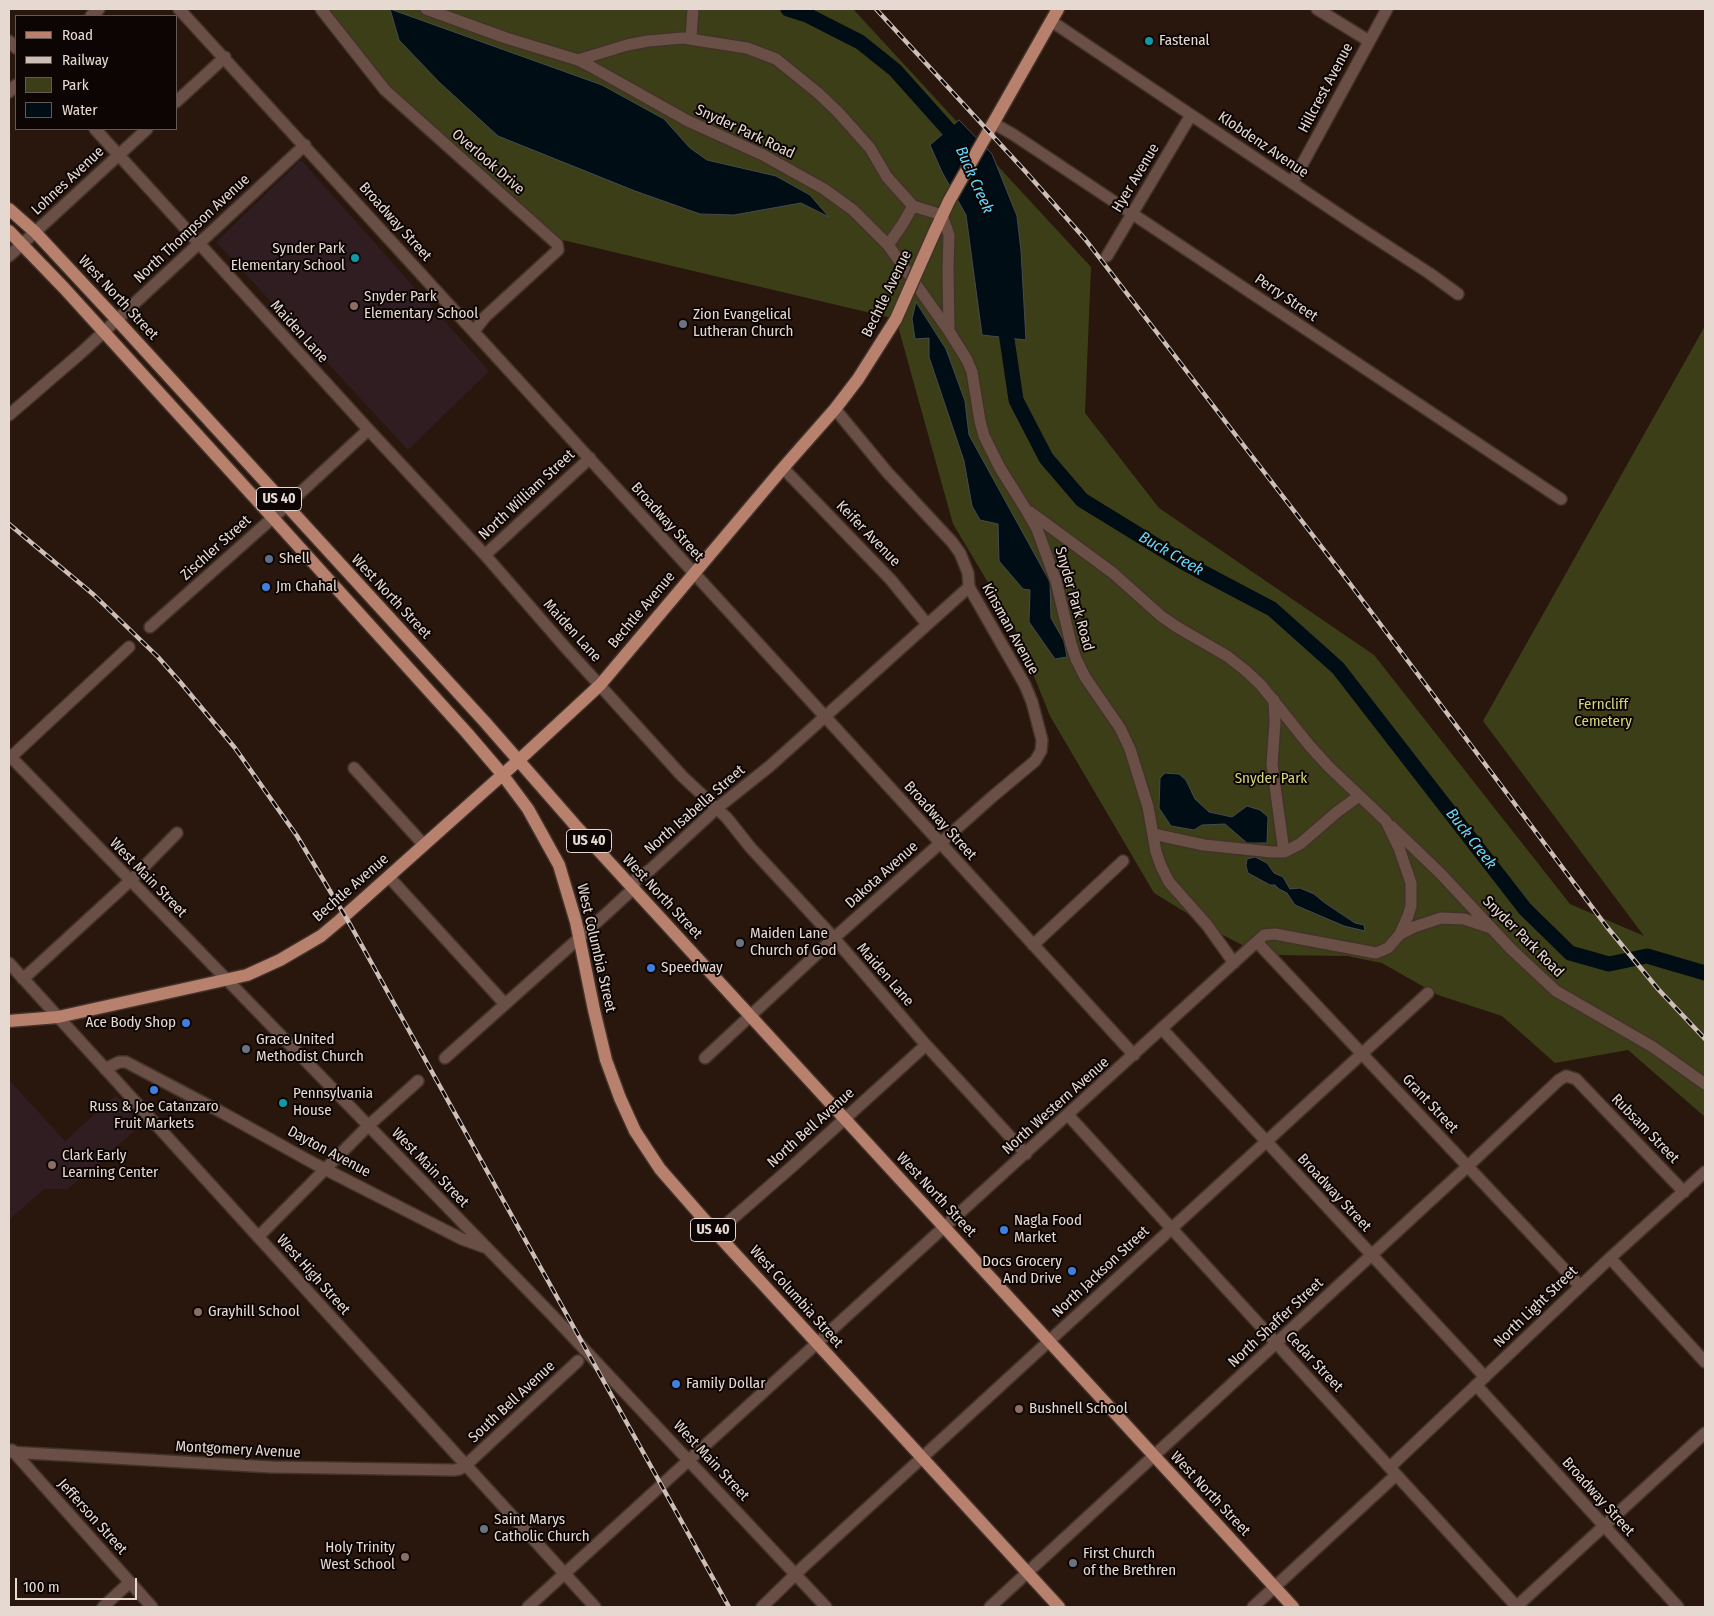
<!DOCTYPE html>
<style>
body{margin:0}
#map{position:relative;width:1714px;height:1616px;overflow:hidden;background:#29170d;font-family:"Fira Sans Condensed",sans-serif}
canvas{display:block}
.frame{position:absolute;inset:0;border:10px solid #e6d9d2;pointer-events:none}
.legend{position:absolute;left:15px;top:15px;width:162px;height:115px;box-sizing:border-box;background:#0c0503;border:1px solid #635a56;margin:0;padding:6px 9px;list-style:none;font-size:15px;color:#e6d9d2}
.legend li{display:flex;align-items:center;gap:10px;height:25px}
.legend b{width:25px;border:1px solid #635a56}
.scale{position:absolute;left:15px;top:1578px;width:122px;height:22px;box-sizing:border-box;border:2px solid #e6d9d2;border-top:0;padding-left:6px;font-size:15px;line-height:18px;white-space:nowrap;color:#e6d9d2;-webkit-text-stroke:4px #0c0503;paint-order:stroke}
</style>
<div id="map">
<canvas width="1714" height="1616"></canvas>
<div class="frame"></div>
<ul class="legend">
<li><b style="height:6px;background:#b7816d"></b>Road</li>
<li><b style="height:6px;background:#cdbfb8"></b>Railway</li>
<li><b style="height:14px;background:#3c3e18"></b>Park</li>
<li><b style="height:14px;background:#000d14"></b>Water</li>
</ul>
<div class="scale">100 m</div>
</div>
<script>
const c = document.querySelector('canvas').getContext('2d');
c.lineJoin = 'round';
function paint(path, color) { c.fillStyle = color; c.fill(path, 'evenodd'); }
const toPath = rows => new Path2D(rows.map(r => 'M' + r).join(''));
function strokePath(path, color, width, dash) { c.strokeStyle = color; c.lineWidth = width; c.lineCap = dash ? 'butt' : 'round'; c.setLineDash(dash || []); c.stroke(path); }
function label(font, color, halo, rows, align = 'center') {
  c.font = font + ' "Fira Sans Condensed",sans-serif'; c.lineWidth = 4; c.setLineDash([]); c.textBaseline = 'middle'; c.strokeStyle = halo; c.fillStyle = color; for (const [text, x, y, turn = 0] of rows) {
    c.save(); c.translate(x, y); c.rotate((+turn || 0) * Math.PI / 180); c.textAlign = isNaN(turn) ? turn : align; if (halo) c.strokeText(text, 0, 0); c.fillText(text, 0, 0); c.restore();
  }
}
paint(toPath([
 [301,160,489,371,408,450,216,242],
 [9,1080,65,1141,116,1095,141,1125,68,1189,44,1189,9,1220]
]), '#301d22');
paint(toPath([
 [322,9,853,9,1091,267,1085,413,1159,508,1374,655,1570,904,1644,936,1483,721,1705,326,1705,1117,1628,1050,1555,1063,1502,1016,1438,995,1382,963,1347,956,1273,955,1246,947,1221,934,1154,893,1050,716,1014,626,953,524,896,319,550,237,385,90]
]), '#3c3e18');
const water = toPath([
 [390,9,602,85,664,119,690,148,707,160,776,176,810,195,829,217,801,203,734,215,700,214,635,191,498,136,439,82,399,40,390,9],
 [959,120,992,154,1017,216,1021,251,1026,340,982,335,966,215,942,172,930,145,959,120],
 [916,302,946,349,965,401,969,435,1050,582,1051,618,1064,641,1067,657,1055,659,1029,622,1030,590,1023,589,999,561,998,524,980,520,972,506,964,461,929,357,929,338,915,339,912,319,916,302],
 [1165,773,1179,774,1186,780,1195,799,1209,812,1232,817,1247,806,1260,810,1268,817,1267,843,1247,843,1225,824,1202,825,1194,830,1171,826,1159,808,1160,778,1165,773],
 [1255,857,1267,863,1274,873,1283,877,1290,889,1300,888,1314,894,1325,903,1355,923,1364,925,1365,931,1344,926,1295,905,1287,893,1279,889,1275,885,1270,885,1248,873,1246,866,1247,859,1255,857]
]);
paint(water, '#000d14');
strokePath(water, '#454a4d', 1);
strokePath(toPath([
 [788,9,807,15,860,42,895,70,954,136,959,146],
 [1004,319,1016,400,1046,458,1082,500,1183,562,1272,609,1338,668,1525,909,1570,953,1609,964,1647,956,1705,973]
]), '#000d14', 15);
const minor = toPath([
 [179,9,1134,1055],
 [321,9,385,90,557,244,558,250,485,317,474,331],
 [426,9,506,38,578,60,590,66,688,121,763,155,824,189,853,210,888,245,949,331,967,360,972,372,980,421,984,436,1000,468,1025,508,1037,529,1056,581,1071,644,1076,659,1085,677,1120,728,1130,749,1148,807,1156,852,1161,866,1169,882,1207,925,1234,963],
 [1317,9,1369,41],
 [91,16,99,9],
 [1051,21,1352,223,1429,273,1458,294],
 [691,38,693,9],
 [9,41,16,48],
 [578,60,627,45,648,41,683,38,747,48,776,59,818,93,838,112,870,148,887,177,913,206,902,225,888,245],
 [9,92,16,85],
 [176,102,225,57],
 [993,123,1014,135,1561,499],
 [95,129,367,428,485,555,565,647,682,776,727,818,750,847,834,938,926,1045,1026,1154],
 [1292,183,1387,9],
 [913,206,942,215,949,235,948,270,949,331],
 [9,256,147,129],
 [1107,256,1191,115],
 [9,415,82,352,305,145],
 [783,468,891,580,927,624],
 [1030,512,1113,573,1161,616,1177,627,1227,656,1245,670,1261,685,1309,745,1329,767,1386,821,1399,848,1411,883,1411,906,1408,916,1400,934],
 [485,555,590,458],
 [150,627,286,506,368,430],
 [1274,700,1275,723,1272,764,1284,852],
 [9,755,553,1316,826,1607],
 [11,757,129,647],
 [354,768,424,845],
 [1391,826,1440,873,1511,949,1556,991,1653,1047,1705,1084],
 [1153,834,1204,845,1272,852,1284,852,1300,844,1337,812,1359,796],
 [389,877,505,1004],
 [1257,942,1580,1286],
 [1033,945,1123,861],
 [9,963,595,1607],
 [23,979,131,880,177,833],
 [1162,1029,1485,1377],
 [445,1058,607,913,633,889,636,879,650,870,716,809,770,766,969,587],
 [705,1058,834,938,992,797,1035,761,1041,751,1042,740,1032,702,1025,685,969,587,968,573,960,553,952,542,887,472,835,409],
 [105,1069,119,1062,126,1062,223,1113,315,1164,462,1239,484,1247],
 [1068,1115,1517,1607],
 [716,1233,795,1164,926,1045],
 [258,1237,368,1126,418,1081],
 [1610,1258,1705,1362],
 [1476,1385,1678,1607],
 [12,1450,152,1607],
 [9,1452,271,1467,454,1470,460,1469,466,1465,578,1361],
 [1390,1467,1610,1258,1705,1172],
 [103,1607,130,1582],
 [528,1607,1264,935,1275,934,1376,953,1388,948,1400,934,1414,927,1441,918,1464,919,1491,928],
 [762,1607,803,1567,1428,993],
 [990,1607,1468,1166,1559,1080,1566,1076,1576,1079,1684,1192],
 [1253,1607,1396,1475],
 [1516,1607,1705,1433]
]);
const major = toPath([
 [9,209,35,232,117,320,484,721,575,825,1293,1607],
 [9,231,64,288,273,518,467,733,502,774,528,809,559,865,576,922,594,1010,606,1060,620,1098,635,1131,660,1169,716,1233,1059,1607],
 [935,231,949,201,1058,9],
 [9,1021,58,1017,247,975,280,960,321,936,340,920,519,760,600,685,783,468,835,409,858,379,896,319]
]);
strokePath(minor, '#433229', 14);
strokePath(major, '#433229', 15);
strokePath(minor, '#694f45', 11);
strokePath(major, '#b7816d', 12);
const rail = toPath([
 [876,9,1025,171,1085,239,1351,585,1607,927,1658,989,1705,1039],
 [9,524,94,595,158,657,181,683,235,748,297,836,351,926,729,1607]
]);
strokePath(rail, '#cdbfb8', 4.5);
strokePath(rail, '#0c0503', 2.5, [8]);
const majorBridge = toPath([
 [896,319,935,231]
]);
strokePath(majorBridge, '#433229', 15, []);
strokePath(majorBridge, '#b7816d', 12);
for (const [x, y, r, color] of [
 [1149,41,5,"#0f9aa8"],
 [355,258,5,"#0f9aa8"],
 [354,306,5,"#8d6e63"],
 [683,324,5,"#6b7280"],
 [269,559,5,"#5c6f8a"],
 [266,587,5,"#3f7fe0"],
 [740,943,5,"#6b7280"],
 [651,968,5,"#3f7fe0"],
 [186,1023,5,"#3f7fe0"],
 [246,1049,5,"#6b7280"],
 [154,1090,5,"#3f7fe0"],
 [283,1103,5,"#0f9aa8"],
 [52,1165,5,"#8d6e63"],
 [1004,1230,5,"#3f7fe0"],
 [1072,1271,5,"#3f7fe0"],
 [198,1312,5,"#8d6e63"],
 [676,1384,5,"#3f7fe0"],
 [1019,1409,5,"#8d6e63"],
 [484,1529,5,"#6b7280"],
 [405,1557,5,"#8d6e63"],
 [1073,1563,5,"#6b7280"]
]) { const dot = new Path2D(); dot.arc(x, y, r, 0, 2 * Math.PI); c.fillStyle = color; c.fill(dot); strokePath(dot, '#0c0503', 2); }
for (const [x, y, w] of [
 [279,499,45],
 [589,841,45],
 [713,1230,45]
]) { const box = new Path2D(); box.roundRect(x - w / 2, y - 11.5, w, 23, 4); c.fillStyle = '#0c0503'; c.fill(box); strokePath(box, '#e6d9d2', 1); }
label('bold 14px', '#e6d9d2', null, [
 ["US 40",279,499],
 ["US 40",589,841],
 ["US 40",713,1230]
]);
label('15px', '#e6d9d2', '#0c0503', [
 ["Fastenal",1159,41],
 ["Synder Park",345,249,"right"],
 ["Elementary School",345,266,"right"],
 ["Snyder Park",364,297],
 ["Elementary School",364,314],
 ["Zion Evangelical",693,315],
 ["Lutheran Church",693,332],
 ["Shell",279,559],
 ["Jm Chahal",276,587],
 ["Maiden Lane",750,934],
 ["Church of God",750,951],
 ["Speedway",661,968],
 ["Ace Body Shop",176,1023,"right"],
 ["Grace United",256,1040],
 ["Methodist Church",256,1057],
 ["Pennsylvania",293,1094],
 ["House",293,1111],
 ["Russ & Joe Catanzaro",154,1107,"center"],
 ["Fruit Markets",154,1124,"center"],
 ["Clark Early",62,1156],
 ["Learning Center",62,1173],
 ["Nagla Food",1014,1221],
 ["Market",1014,1238],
 ["Docs Grocery",1062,1262,"right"],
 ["And Drive",1062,1279,"right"],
 ["Grayhill School",208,1312],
 ["Family Dollar",686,1384],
 ["Bushnell School",1029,1409],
 ["Saint Marys",494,1520],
 ["Catholic Church",494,1537],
 ["Holy Trinity",395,1548,"right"],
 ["West School",395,1565,"right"],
 ["First Church",1083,1554],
 ["of the Brethren",1083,1571]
], 'left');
label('15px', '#e6d9d2', '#0c0503', [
 ["Hillcrest Avenue",1326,88,-62],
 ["Snyder Park Road",745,132,25],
 ["Klobdenz Avenue",1263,145,34],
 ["Overlook Drive",488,162,41],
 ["Hyer Avenue",1136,178,-59],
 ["Lohnes Avenue",68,181,-43],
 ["Broadway Street",395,222,48],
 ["North Thompson Avenue",192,229,-43],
 ["Bechtle Avenue",887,294,-64],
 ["West North Street",118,298,47],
 ["Perry Street",1286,298,34],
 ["Maiden Lane",299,332,48],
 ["North William Street",527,495,-43],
 ["Broadway Street",667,522,48],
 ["Keifer Avenue",868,534,46],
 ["Zischler Street",216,548,-42],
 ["West North Street",391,597,47],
 ["Snyder Park Road",1074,599,74],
 ["Bechtle Avenue",642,610,-50],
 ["Kinsman Avenue",1010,629,61],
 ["Maiden Lane",572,631,48],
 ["North Isabella Street",695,810,-41],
 ["Broadway Street",940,821,48],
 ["Dakota Avenue",882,875,-42],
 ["West Main Street",148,878,46],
 ["Bechtle Avenue",351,888,-41],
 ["West North Street",662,897,47],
 ["Snyder Park Road",1523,937,45],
 ["West Columbia Street",596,948,77],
 ["Maiden Lane",885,975,49],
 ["Grant Street",1430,1104,47],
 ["North Western Avenue",1056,1106,-42],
 ["North Bell Avenue",811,1128,-42],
 ["Rubsam Street",1645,1129,46],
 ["Dayton Avenue",329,1152,28],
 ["West Main Street",430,1168,46],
 ["Broadway Street",1334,1193,47],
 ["West North Street",936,1195,47],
 ["North Jackson Street",1101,1272,-43],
 ["West High Street",313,1275,48],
 ["West Columbia Street",796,1297,48],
 ["North Light Street",1536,1307,-44],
 ["North Shaffer Street",1276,1323,-43],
 ["Cedar Street",1314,1362,47],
 ["South Bell Avenue",512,1402,-43],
 ["Montgomery Avenue",238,1450,3],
 ["West Main Street",711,1461,47],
 ["West North Street",1210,1494,47],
 ["Broadway Street",1598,1497,48],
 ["Jefferson Street",92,1517,48]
]);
label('15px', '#d1d77b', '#0c0503', [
 ["Ferncliff",1603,705],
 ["Cemetery",1603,722],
 ["Snyder Park",1271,779]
]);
label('italic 16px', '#65d8fd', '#0c0503', [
 ["Buck Creek",974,180,66],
 ["Buck Creek",1171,554,30],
 ["Buck Creek",1471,839,52]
]);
</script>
